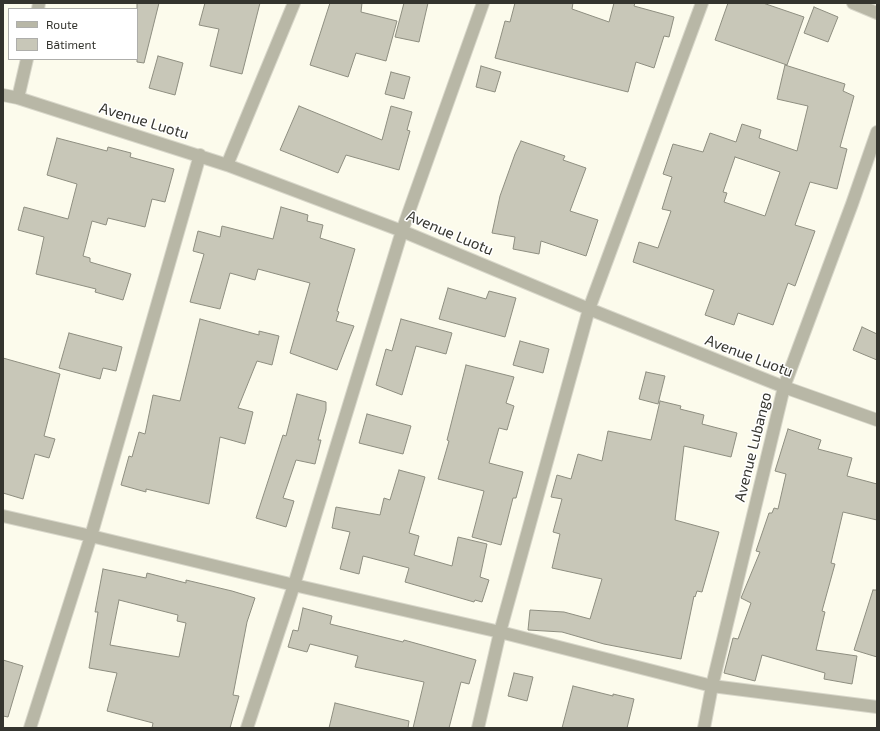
<!DOCTYPE html>
<meta charset="utf-8">
<style>
body{margin:0}
#map{position:relative;width:880px;height:731px;overflow:hidden;background:#fcfbec;font-family:"Exo 2",sans-serif}
canvas{display:block}
.frame{position:absolute;inset:0;border:4px solid #34342e;pointer-events:none}
.legend{position:absolute;left:8px;top:8px;width:130px;height:52px;box-sizing:border-box;background:#fff;border:1px solid #aeaeab;margin:0;padding:5px 7px;list-style:none;font-size:12px;color:#34342e}
.legend li{display:flex;align-items:center;gap:8px;height:20px}
.legend b{width:20px;border:1px solid #aeaeab}
</style>
<div id="map">
<canvas width="880" height="731"></canvas>
<div class="frame"></div>
<ul class="legend">
<li><b style="height:5px;background:#b8b7a6"></b>Route</li>
<li><b style="height:11px;background:#c8c7b8"></b>Bâtiment</li>
</ul>
</div>
<script>
const c = document.querySelector('canvas').getContext('2d');
c.lineJoin = 'round';
function paint(path, color) { c.fillStyle = color; c.fill(path, 'evenodd'); }
const toPath = rows => new Path2D(rows.map(r => 'M' + r).join(''));
function strokePath(path, color, width, dash) { c.strokeStyle = color; c.lineWidth = width; c.lineCap = dash ? 'butt' : 'round'; c.setLineDash(dash || []); c.stroke(path); }
function label(font, color, halo, rows, align = 'center') {
  c.font = font + ' "Exo 2",sans-serif'; c.lineWidth = 3; c.setLineDash([]); c.textBaseline = 'middle'; c.strokeStyle = halo; c.fillStyle = color; for (const [text, x, y, turn = 0] of rows) {
    c.save(); c.translate(x, y); c.rotate((+turn || 0) * Math.PI / 180); c.textAlign = isNaN(turn) ? turn : align; if (halo) c.strokeText(text, 0, 0); c.fillText(text, 0, 0); c.restore();
  }
}
const building = toPath([
 [137,3,159,3,144,63,137,62,137,3],
 [205,3,260,3,242,74,210,66,219,29,199,25,205,3],
 [330,3,362,3,361,12,397,21,386,61,356,53,348,77,310,65,330,3],
 [404,3,428,3,419,42,395,37,404,3],
 [515,3,573,3,572,9,609,22,614,3,635,3,634,6,674,17,669,37,664,36,654,68,636,62,628,92,495,58,505,21,510,22,515,3],
 [728,3,763,3,804,17,787,65,715,40,728,3],
 [814,7,838,17,828,42,804,33,814,7],
 [158,56,183,63,175,95,149,88,158,56],
 [785,65,845,84,843,91,854,96,840,147,847,149,837,189,810,182,795,225,815,231,795,286,788,283,773,325,738,313,734,325,705,315,714,290,633,262,639,242,658,248,671,211,662,209,672,177,663,174,673,144,703,152,710,133,736,142,742,124,761,130,759,138,797,151,808,106,777,99,785,65],
 [735,157,780,172,765,216,724,202,727,193,723,192,735,157],
 [481,66,501,72,495,92,476,87,481,66],
 [391,72,410,77,404,99,385,94,391,72],
 [299,106,382,140,391,106,412,112,407,130,410,131,399,170,346,155,338,173,280,150,299,106],
 [57,138,107,151,108,147,131,153,130,157,174,169,165,202,152,199,145,227,108,218,106,225,92,221,83,256,90,258,90,262,131,274,123,300,95,292,96,289,36,274,44,237,18,230,24,207,68,219,77,184,47,175,57,138],
 [521,141,565,156,563,160,586,168,570,211,598,220,586,256,541,241,539,254,513,249,515,237,492,233,500,196,515,154,521,141],
 [281,207,308,215,307,221,323,225,320,238,355,249,337,311,339,312,336,321,354,326,337,370,290,353,310,283,258,269,255,280,230,273,220,309,190,302,204,254,193,251,198,231,220,237,222,226,273,239,281,207],
 [448,288,486,299,489,291,516,298,505,337,439,319,448,288],
 [200,319,259,335,259,331,279,336,272,365,257,361,238,408,253,412,245,444,220,437,209,504,146,489,146,492,121,485,129,456,132,457,139,432,145,434,153,395,180,401,200,319],
 [401,319,452,333,446,354,416,346,402,395,376,385,386,349,392,351,401,319],
 [862,327,877,334,877,360,853,350,862,327],
 [69,333,122,347,116,371,103,368,100,379,59,368,69,333],
 [520,341,549,349,543,373,513,365,520,341],
 [3,358,60,374,44,436,55,439,49,458,35,454,23,499,3,493,3,358],
 [466,365,514,377,506,403,514,406,507,430,499,428,489,463,523,472,516,498,513,498,501,545,472,537,484,491,438,479,449,441,447,440,466,365],
 [646,372,665,376,658,404,639,399,646,372],
 [297,394,326,402,326,410,318,440,321,440,315,464,296,460,283,498,294,501,286,527,256,518,283,435,286,436,297,394],
 [660,401,681,406,680,409,704,415,702,424,737,433,731,457,684,446,675,520,719,532,702,592,697,591,695,597,694,596,681,659,604,644,562,632,528,630,530,610,564,612,590,619,602,579,552,568,560,534,553,532,562,499,551,497,557,475,571,479,578,454,602,461,608,431,651,440,660,401],
 [367,414,411,426,403,454,359,443,367,414],
 [788,429,821,440,818,449,852,458,847,476,877,484,877,520,843,512,831,563,835,564,822,611,825,612,816,650,857,656,852,684,824,679,825,673,762,655,755,681,724,673,733,638,738,639,751,603,741,598,760,552,756,551,769,513,772,513,774,508,778,509,786,474,775,471,788,429],
 [399,470,425,477,409,533,419,536,414,555,452,566,458,537,487,544,480,577,489,580,482,602,475,600,474,602,405,582,409,568,363,556,359,574,340,569,350,532,332,528,336,507,380,515,384,498,390,500,399,470],
 [103,569,146,578,147,573,186,583,186,580,232,591,255,598,247,622,233,695,239,696,230,728,152,728,153,723,107,711,117,673,89,668,98,612,95,612,103,569],
 [119,600,178,615,177,621,186,623,179,657,110,645,119,600],
 [873,590,877,590,877,657,854,650,873,590],
 [303,608,332,616,330,624,403,642,404,640,476,660,469,684,461,682,449,728,413,728,424,682,355,667,358,656,310,644,307,652,288,647,293,630,298,631,303,608],
 [3,660,23,666,8,717,3,716,3,660],
 [514,673,533,677,527,701,508,696,514,673],
 [573,686,613,696,613,694,634,699,627,728,562,728,573,686],
 [335,703,409,721,408,728,329,728,335,703]
]);
paint(building, '#c8c7b8');
strokePath(building, '#8e8e80', 1);
const street = toPath([
 [853,3,877,13],
 [38,9,39,3],
 [3,95,18,98,227,165,402,231,589,309,784,387,877,420],
 [18,98,27,59],
 [227,165,294,3],
 [3,516,91,536,294,585,500,632,712,686,877,707],
 [30,728,91,536,200,155],
 [247,728,294,585,402,231,483,3],
 [478,728,500,632,589,309,702,3],
 [704,728,712,686,784,387,852,204,877,132]
]);
strokePath(street, '#d8d7ca', 14);
strokePath(street, '#b8b7a6', 12);
label('15px', '#34342e', '#fff', [
 ["Avenue Luotu",144,121,17],
 ["Avenue Luotu",450,233,23],
 ["Avenue Luotu",749,356,21],
 ["Avenue Lubango",753,447,-76]
]);
</script>
